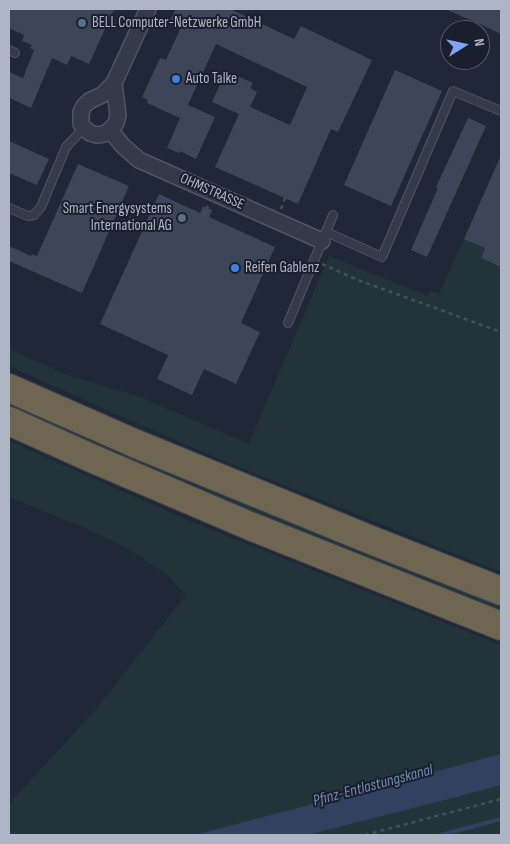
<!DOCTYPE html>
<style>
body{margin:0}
#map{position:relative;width:510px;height:844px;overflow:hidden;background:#202838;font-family:"Sofia Sans Condensed",sans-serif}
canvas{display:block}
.frame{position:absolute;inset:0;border:10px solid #aeb5c5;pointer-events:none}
.north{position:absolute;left:440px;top:20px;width:50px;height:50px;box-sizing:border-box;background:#191f2d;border:1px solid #555b6a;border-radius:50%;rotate:80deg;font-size:14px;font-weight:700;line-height:20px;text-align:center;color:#aeb5c5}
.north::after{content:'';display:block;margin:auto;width:18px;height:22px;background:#80a2f8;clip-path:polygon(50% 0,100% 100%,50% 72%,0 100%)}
</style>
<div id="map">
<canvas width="510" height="844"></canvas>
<div class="frame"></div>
<div class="north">N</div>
</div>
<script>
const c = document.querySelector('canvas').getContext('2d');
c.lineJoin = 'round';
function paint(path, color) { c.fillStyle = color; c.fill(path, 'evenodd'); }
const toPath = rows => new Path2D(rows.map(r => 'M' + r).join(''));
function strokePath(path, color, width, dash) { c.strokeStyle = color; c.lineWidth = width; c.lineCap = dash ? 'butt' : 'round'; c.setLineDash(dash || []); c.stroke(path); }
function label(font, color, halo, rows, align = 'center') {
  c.font = font + ' "Sofia Sans Condensed",sans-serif'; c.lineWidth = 4; c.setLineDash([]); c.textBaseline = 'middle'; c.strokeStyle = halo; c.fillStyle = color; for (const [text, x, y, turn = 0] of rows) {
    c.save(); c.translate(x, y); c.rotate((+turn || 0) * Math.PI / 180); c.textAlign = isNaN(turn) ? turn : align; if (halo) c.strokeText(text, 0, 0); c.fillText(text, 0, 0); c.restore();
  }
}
paint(toPath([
 [464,239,485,248,481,258,500,266,501,266,501,572,229,463,120,416,9,366,9,349,67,375,140,397,249,444,329,256,428,296,430,291,439,294],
 [9,401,181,477,319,534,501,606,501,611,291,528,149,469,9,407],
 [9,441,192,522,501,645,501,754,195,835,9,835,9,804,97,708,186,595,165,573,129,549,90,530,9,497],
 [501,785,501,835,308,835,449,799]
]), '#223439');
paint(toPath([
 [501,754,501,785,449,799,308,835,195,835]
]), '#334160');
strokePath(toPath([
 [441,835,501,819]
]), '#334160', 4);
paint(toPath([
 [9,9,114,9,89,64,71,56,67,65,52,58,31,108,9,98,9,72,23,78,34,50,30,48,32,45,22,41,24,35,9,28],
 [176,9,230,9,294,39,301,26,372,60,338,132,331,129,298,204,215,167,239,114,212,102,226,71,253,83,250,88,257,92,250,107,290,125,307,87,216,44,188,105,215,117,196,159,180,151,179,153,167,148,180,118,147,103,148,100,142,97,160,58,166,60,181,27,169,22],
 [445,9,501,9,501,34,482,25],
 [395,70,442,91,391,206,344,185],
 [468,118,486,126,427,257,411,250,438,188,436,187],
 [9,141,49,159,37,185,9,173],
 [501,155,501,267,481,258,485,248,464,239],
 [78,164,129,186,82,293,9,261,9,246,31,256,32,254,37,256],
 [159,194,200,213,203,206,212,210,209,217,275,247,241,323,260,332,236,384,204,369,192,395,157,379,168,355,100,324]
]), '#3c4658');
const service = toPath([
 [9,50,15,53],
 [9,208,28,216,34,215,41,207,66,147,84,128],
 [326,232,382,257,453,91,501,111],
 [288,323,333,215]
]);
const minor = toPath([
 [114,83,118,115,116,123,110,130,104,134,97,135,90,133,84,128,81,124,81,112,84,106,89,101,102,95,114,83,148,9],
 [110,130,123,146,139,160,322,241]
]);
const motorway = toPath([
 [9,388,134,443,371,540,501,591],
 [9,421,91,458,250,526,501,626]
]);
strokePath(service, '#4e5563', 10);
strokePath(minor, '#4e5563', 18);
strokePath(motorway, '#3b4250', 30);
strokePath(toPath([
 [281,209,285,198],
 [204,215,208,206],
 [322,264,358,280,501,332],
 [365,835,501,799]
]), '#405157', 2.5, [4, 4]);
strokePath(service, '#343a48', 8);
strokePath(minor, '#343a48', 15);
strokePath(motorway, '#6f6651', 28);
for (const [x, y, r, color] of [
 [82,23,5,"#5c6f8a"],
 [176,79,5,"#3f7fe0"],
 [182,218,5,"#5c6f8a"],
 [235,268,5,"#3f7fe0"]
]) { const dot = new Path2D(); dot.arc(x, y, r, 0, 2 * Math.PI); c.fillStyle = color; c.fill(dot); strokePath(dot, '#191f2d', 2); }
label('15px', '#aeb5c5', '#191f2d', [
 ["BELL Computer-Netzwerke GmbH",92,23],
 ["Auto Talke",186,79],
 ["Smart Energysystems",172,209,"right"],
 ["International AG",172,226,"right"],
 ["Reifen Gablenz",245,268]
], 'left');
label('15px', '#aeb5c5', '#191f2d', [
 ["OHMSTRASSE",212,192,24]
]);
label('italic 16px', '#7588ae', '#191f2d', [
 ["Pfinz-Entlastungskanal",373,786,-15]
]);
</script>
